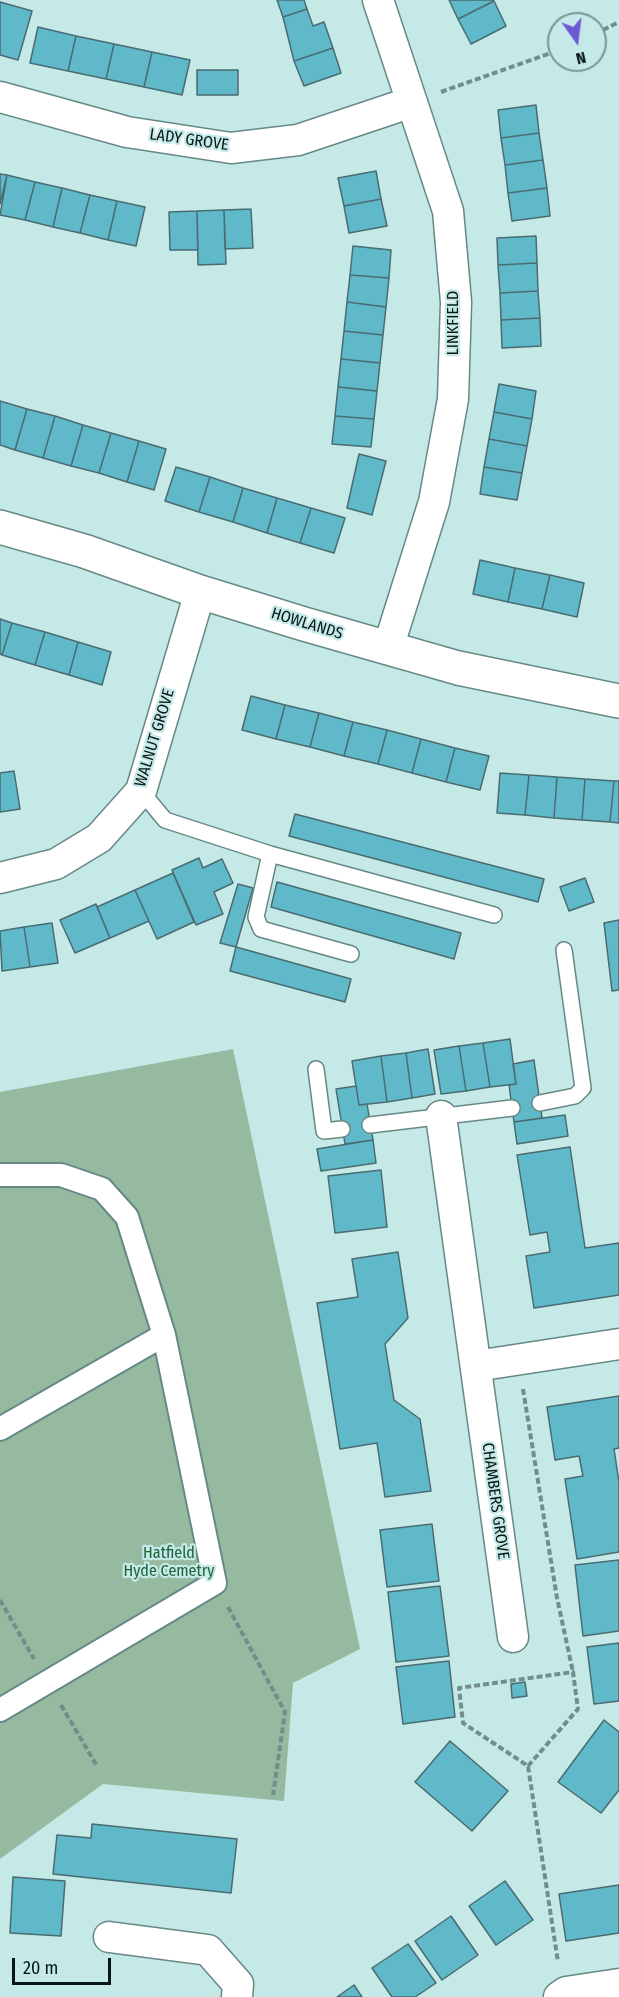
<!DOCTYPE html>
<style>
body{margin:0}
#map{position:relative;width:619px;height:1997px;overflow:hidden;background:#c4e9e7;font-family:"Fira Sans Condensed",sans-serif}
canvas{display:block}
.north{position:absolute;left:547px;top:12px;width:60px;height:60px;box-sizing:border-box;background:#c4e9e7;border:2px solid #799593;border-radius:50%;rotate:166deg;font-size:16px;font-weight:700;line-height:24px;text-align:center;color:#081615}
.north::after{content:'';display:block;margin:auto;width:21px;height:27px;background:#6d59d3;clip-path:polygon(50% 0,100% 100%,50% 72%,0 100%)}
.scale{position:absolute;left:12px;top:1958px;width:99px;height:27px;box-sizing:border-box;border:3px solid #081615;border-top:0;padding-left:8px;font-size:18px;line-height:21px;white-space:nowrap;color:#081615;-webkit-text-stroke:4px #c4e9e7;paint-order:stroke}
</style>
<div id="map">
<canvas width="619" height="1997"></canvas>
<div class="north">N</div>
<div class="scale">20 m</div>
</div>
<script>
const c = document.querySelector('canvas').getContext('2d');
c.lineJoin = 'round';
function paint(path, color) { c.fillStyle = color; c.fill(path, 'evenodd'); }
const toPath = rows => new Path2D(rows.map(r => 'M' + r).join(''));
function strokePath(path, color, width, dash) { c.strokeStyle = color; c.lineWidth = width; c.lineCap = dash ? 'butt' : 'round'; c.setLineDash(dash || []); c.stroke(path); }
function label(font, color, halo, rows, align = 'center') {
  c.font = font + ' "Fira Sans Condensed",sans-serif'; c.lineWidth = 4.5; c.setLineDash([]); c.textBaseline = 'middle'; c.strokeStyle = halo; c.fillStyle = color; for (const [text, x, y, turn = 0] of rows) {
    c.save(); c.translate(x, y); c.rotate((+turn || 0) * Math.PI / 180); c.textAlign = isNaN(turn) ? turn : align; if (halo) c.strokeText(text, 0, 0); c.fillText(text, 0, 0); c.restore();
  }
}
paint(toPath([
 [233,1049,360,1649,293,1683,284,1801,103,1784,0,1859,0,1092]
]), '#96ba9f');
const building = toPath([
 [277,0,304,0,307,9,283,17,277,0],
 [449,0,493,0,494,1,458,19,449,0],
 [494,1,506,26,471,44,458,19,494,1],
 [0,2,32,11,18,60,0,55,0,2],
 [307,9,313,26,324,22,333,48,294,61,283,17,307,9],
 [38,27,76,36,68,71,30,63,38,27],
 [76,36,114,44,106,79,68,71,76,36],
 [114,44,152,52,144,87,106,79,114,44],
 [333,48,341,73,304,86,294,61,333,48],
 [152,52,190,60,182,95,144,87,152,52],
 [197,70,238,70,238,95,197,95,197,70],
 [536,105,539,133,501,138,498,110,536,105],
 [539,133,543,160,505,165,501,138,539,133],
 [543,160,547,188,508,193,505,165,543,160],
 [376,171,381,199,344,206,338,178,376,171],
 [0,174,7,175,0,204,0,174],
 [7,175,35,182,25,220,0,215,7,175],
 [35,182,62,188,53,227,25,220,35,182],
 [62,188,90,195,80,233,53,227,62,188],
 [547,188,550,216,512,221,508,193,547,188],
 [90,195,117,201,108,240,80,233,90,195],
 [381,199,387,226,349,233,344,206,381,199],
 [117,201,145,207,136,246,108,240,117,201],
 [251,209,253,248,225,249,224,210,251,209],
 [224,210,226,264,198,265,197,211,224,210],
 [197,211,198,250,170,250,169,212,197,211],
 [536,236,537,263,498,265,497,238,536,236],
 [353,246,391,250,389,278,350,275,353,246],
 [537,263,538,291,500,293,498,265,537,263],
 [350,275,389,278,386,307,347,302,350,275],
 [538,291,540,318,501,320,500,293,538,291],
 [347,302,386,307,383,335,344,331,347,302],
 [540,318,541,346,502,348,501,320,540,318],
 [344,331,383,335,380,363,341,359,344,331],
 [341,359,380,363,377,391,338,387,341,359],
 [499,384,536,391,532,419,494,412,499,384],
 [338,387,377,391,374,419,335,416,338,387],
 [0,401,27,409,15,450,0,445,0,401],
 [27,409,55,416,43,458,15,450,27,409],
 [494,412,532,419,527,446,489,439,494,412],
 [55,416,83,425,71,466,43,458,55,416],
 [335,416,374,419,371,447,332,444,335,416],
 [83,425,111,433,99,473,71,466,83,425],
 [111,433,139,441,127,482,99,473,111,433],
 [489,439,527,446,522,473,484,467,489,439],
 [139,441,166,449,154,490,127,482,139,441],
 [359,454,386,461,372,515,347,508,359,454],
 [176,467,210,477,199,512,165,501,176,467],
 [484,467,522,473,517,500,480,494,484,467],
 [210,477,243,488,233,522,199,512,210,477],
 [243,488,277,498,267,533,233,522,243,488],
 [277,498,311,508,300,543,267,533,277,498],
 [311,508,345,518,334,553,300,543,311,508],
 [480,560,515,568,508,602,473,594,480,560],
 [515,568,550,575,542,609,508,602,515,568],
 [550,575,584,583,577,617,542,609,550,575],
 [0,619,12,623,2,655,0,654,0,619],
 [12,623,45,632,35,665,2,655,12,623],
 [45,632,78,642,69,675,35,665,45,632],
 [78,642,111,652,102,685,69,675,78,642],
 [251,696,285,705,276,739,242,730,251,696],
 [285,705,319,713,310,747,276,739,285,705],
 [319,713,353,722,344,756,310,747,319,713],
 [353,722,387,730,378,764,344,756,353,722],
 [387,730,421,739,412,773,378,764,387,730],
 [421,739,455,748,446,782,412,773,421,739],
 [455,748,489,756,480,790,446,782,455,748],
 [14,771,20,809,0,812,0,773,14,771],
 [500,773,529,775,525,815,497,813,500,773],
 [529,775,557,777,554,818,525,815,529,775],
 [557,777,585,779,582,820,554,818,557,777],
 [585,779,614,781,610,822,582,820,585,779],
 [614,781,619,781,619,823,610,822,614,781],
 [295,814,544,879,538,902,289,836,295,814],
 [199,858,203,868,222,859,233,883,214,892,223,914,196,925,172,870,199,858],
 [173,873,194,922,157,939,135,890,173,873],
 [585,878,594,902,569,911,560,887,585,878],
 [277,882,461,933,454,959,271,907,277,882],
 [238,884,253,888,236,947,220,943,238,884],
 [135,890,149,921,110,938,97,907,135,890],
 [96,904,110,938,75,953,60,920,96,904],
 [619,920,619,990,612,991,604,923,619,920],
 [52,923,58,963,30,967,24,927,52,923],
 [24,927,30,967,2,971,0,931,24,927],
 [236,947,351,979,345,1002,230,971,236,947],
 [510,1039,516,1084,490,1087,483,1043,510,1039],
 [483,1043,490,1087,466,1091,459,1046,483,1043],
 [459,1046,466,1091,441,1094,434,1050,459,1046],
 [428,1049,435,1094,412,1098,406,1053,428,1049],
 [406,1053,412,1098,387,1102,381,1056,406,1053],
 [381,1056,387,1102,359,1105,352,1061,381,1056],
 [534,1060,542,1118,514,1122,509,1085,516,1084,513,1064,534,1060],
 [356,1086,359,1105,367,1104,373,1140,345,1144,336,1089,356,1086],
 [565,1115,568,1136,517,1144,514,1122,565,1115],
 [373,1140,376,1163,321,1171,317,1149,373,1140],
 [570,1147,585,1248,619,1243,619,1295,534,1308,526,1256,550,1252,547,1232,530,1235,517,1155,570,1147],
 [381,1170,387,1227,335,1233,328,1176,381,1170],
 [398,1252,408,1318,385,1344,394,1400,420,1419,431,1491,385,1497,377,1443,340,1449,317,1303,358,1297,352,1259,398,1252],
 [619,1396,619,1448,614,1449,619,1482,619,1552,577,1559,565,1479,583,1476,579,1456,555,1460,547,1407,619,1396],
 [432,1524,439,1581,387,1587,380,1530,432,1524],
 [619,1560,619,1631,583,1636,575,1565,619,1560],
 [440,1586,449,1656,396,1662,388,1592,440,1586],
 [619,1643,619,1701,594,1704,587,1647,619,1643],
 [449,1661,455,1717,403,1724,396,1667,449,1661],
 [525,1682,527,1696,512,1698,511,1684,525,1682],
 [604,1720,619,1732,619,1790,601,1813,558,1782,604,1720],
 [450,1741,508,1791,472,1831,415,1782,450,1741],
 [92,1824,237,1839,231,1893,53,1874,57,1835,91,1838,92,1824],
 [13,1877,65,1881,61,1936,10,1933,13,1877],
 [505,1881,533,1920,496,1945,469,1906,505,1881],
 [619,1885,619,1933,566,1941,559,1894,619,1885],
 [451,1916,478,1955,442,1980,415,1941,451,1916],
 [408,1944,436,1983,415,1997,392,1997,372,1968,408,1944],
 [354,1985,362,1997,337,1997,354,1985]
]);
paint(building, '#60b9c9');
strokePath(building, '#4a6b71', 1.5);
const service = toPath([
 [141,791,165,820,270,854,494,915],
 [270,854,256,917,261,929,351,954],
 [316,1069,324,1131,342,1129],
 [540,1103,575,1096,583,1088,564,950],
 [370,1125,512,1108]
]);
const pedestrian = toPath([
 [0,1175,61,1175,102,1189,127,1217,164,1335,215,1583,0,1710],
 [0,1429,164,1335]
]);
const minor = toPath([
 [378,0,448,211,456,302,453,399,434,502,388,648],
 [0,97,127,132,231,148,298,140,412,102],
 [0,878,56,864,99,838,141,791,200,592],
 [441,1116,513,1637],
 [476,1366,619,1344],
 [109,1937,208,1950,238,1984,237,1997],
 [559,1997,566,1992,619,1984]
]);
const tertiary = toPath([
 [0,527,84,551,200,592,304,624,458,668,619,701]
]);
strokePath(service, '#668986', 18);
strokePath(pedestrian, '#668986', 26);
strokePath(minor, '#668986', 33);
strokePath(tertiary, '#668986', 36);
strokePath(toPath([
 [595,34,619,22],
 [441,92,559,50],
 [523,1389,557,1598,573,1672],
 [0,1600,34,1659],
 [228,1607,285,1712,273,1795],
 [61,1705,97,1766],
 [528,1766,578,1709,573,1672,459,1688,463,1723,528,1766,558,1962]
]), '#728d8c', 4, [6, 3]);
strokePath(service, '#fff', 15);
strokePath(pedestrian, '#fff', 22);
strokePath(minor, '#fff', 30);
strokePath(tertiary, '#fff', 33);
label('16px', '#081615', '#c4e9e7', [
 ["LADY GROVE",189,140,8],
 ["LINKFIELD",454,323,-90],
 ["HOWLANDS",307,624,17],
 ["WALNUT GROVE",155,738,-73],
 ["CHAMBERS GROVE",495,1501,82]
]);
label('16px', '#20633a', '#c4e9e7', [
 ["Hatfield",169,1554],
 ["Hyde Cemetry",169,1572]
]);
</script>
